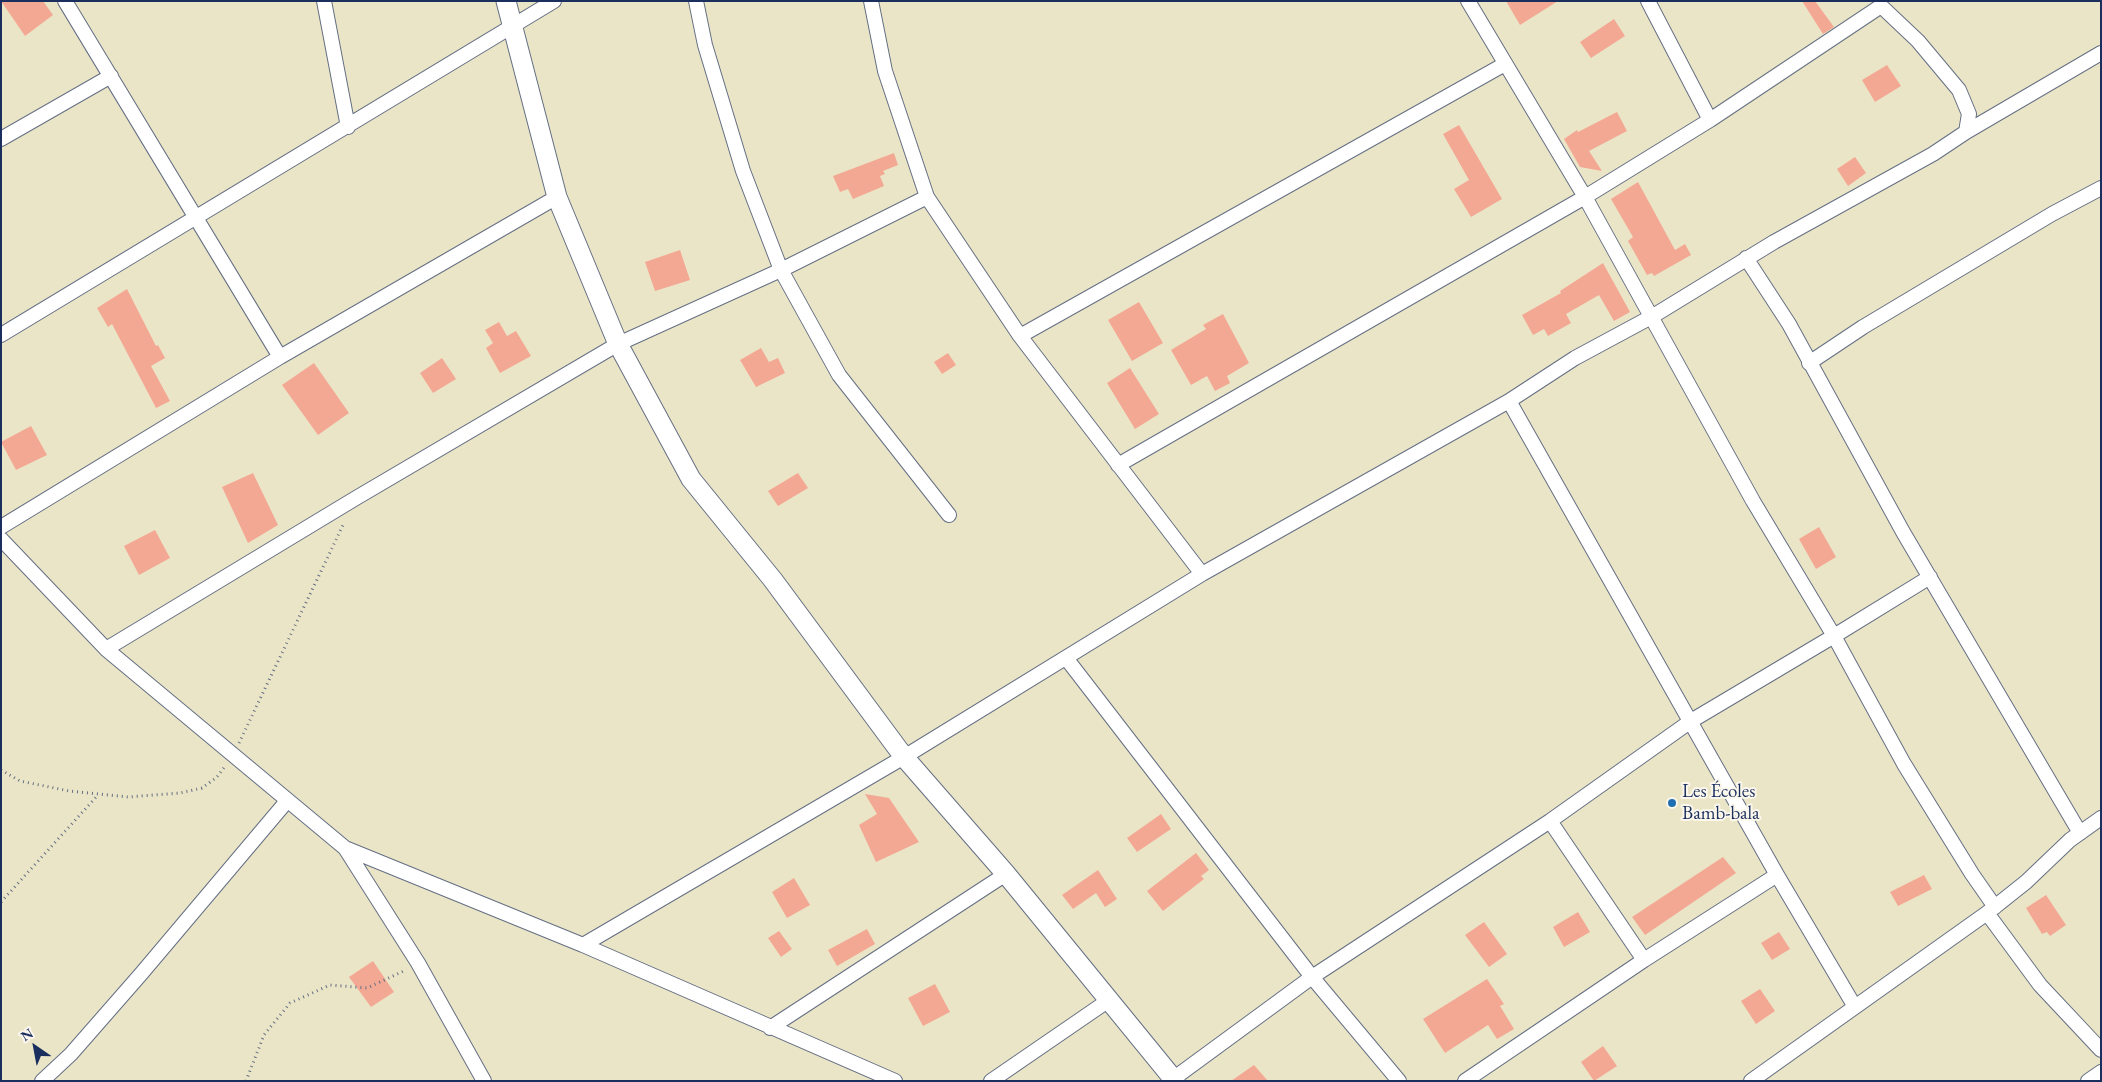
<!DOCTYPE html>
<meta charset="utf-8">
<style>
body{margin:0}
#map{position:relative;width:2102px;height:1082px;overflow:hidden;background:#ebe5c7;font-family:"EB Garamond",serif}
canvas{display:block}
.frame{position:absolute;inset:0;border:2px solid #1b2f5e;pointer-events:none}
.north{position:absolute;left:10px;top:1022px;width:50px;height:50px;-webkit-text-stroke:4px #fbf7ec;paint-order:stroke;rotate:327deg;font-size:14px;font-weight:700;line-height:20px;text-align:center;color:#1b2f5e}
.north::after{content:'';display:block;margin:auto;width:18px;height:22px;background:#1b2f5e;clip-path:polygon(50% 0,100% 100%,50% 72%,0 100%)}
</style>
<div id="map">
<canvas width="2102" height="1082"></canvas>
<div class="frame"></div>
<div class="north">N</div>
</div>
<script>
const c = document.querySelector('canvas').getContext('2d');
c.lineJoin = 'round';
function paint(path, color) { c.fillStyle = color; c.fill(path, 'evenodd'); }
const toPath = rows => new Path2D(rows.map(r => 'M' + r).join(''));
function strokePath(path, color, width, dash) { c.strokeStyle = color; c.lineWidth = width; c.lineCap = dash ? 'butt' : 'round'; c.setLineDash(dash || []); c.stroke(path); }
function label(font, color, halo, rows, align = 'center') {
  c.font = font + ' "EB Garamond",serif'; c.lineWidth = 4; c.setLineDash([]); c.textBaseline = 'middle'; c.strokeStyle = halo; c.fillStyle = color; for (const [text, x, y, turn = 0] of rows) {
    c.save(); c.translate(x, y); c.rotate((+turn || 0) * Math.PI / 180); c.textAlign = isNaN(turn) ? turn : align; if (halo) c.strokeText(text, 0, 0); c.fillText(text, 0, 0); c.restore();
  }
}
paint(toPath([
 [1,1,43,1,53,15,25,36],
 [1506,1,1558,1,1520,25],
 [1802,1,1815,1,1834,27,1823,34],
 [1614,19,1625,36,1591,58,1580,42],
 [1887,65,1901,86,1875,102,1862,80],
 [1617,112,1627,131,1589,151,1602,171,1580,167,1564,139,1577,130,1578,132],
 [1459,125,1502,199,1471,217,1454,189,1469,180,1443,134],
 [894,153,898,165,883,171,885,174,880,176,884,186,853,199,848,189,840,192,833,176],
 [1855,157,1866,173,1848,186,1837,169],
 [1638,182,1675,250,1685,244,1691,255,1654,276,1652,273,1647,275,1628,241,1633,237,1611,199],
 [680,250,690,280,655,291,645,262],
 [1603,263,1630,312,1614,321,1599,295,1566,314,1571,323,1548,336,1544,329,1533,335,1522,315,1561,293,1560,291],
 [127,289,156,346,158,345,165,358,151,366,170,401,156,408,112,324,108,327,97,308],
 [1139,302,1163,343,1132,361,1108,320],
 [1223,314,1249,363,1227,376,1230,383,1215,391,1207,376,1191,385,1171,350,1206,329,1203,325],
 [499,322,507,336,516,331,531,356,500,373,486,348,493,343,485,330],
 [761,348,769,362,778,358,785,373,756,387,740,360],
 [948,353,956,365,942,374,934,362],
 [442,358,456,379,433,393,420,373],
 [314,363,349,413,318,435,282,385],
 [1130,368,1159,414,1135,429,1107,383],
 [31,426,47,455,16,470,1,442],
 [253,473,278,525,248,543,222,487],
 [798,473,808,488,778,506,768,491],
 [1819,527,1836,557,1816,569,1799,539],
 [155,530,170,558,139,575,124,546],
 [865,794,889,798,919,842,876,862,859,825,877,814],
 [1161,814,1171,829,1137,852,1127,838],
 [1196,853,1209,870,1201,876,1204,879,1163,911,1147,891],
 [1723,857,1736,873,1645,935,1632,917],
 [1098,870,1117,899,1105,907,1096,893,1073,909,1062,895],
 [1924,875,1932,889,1898,906,1890,892],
 [794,878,810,905,787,918,772,892],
 [2046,895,2066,925,2050,936,2047,932,2042,934,2026,908],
 [1578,912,1590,932,1564,947,1553,927],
 [1484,922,1507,954,1489,967,1465,935],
 [867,929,875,944,837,966,828,950],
 [779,931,792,949,781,957,768,938],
 [1779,932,1790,949,1772,960,1761,943],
 [373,961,394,992,371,1007,349,977],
 [1487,979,1504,1004,1500,1006,1514,1029,1497,1039,1488,1025,1445,1053,1423,1019],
 [935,984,950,1012,923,1026,908,998],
 [1760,989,1775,1011,1756,1024,1741,1001],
 [1603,1046,1617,1066,1594,1081,1581,1062],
 [1254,1065,1268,1081,1231,1081]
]), '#f3a894');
const street = toPath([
 [65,1,280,357],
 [324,1,348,127],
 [696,1,705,45,743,171,781,270,839,375,949,515],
 [1468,1,1585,197,1753,501,1834,636,1904,764,1972,874,1995,907],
 [1648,1,1710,120],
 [1,139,111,76],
 [927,197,1020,336,1202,574],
 [1746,258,1789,324,1903,532,2080,833],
 [1,335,554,1],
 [1020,336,1505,64],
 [1809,363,1863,327,2052,214,2101,188],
 [1509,401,1777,875,1855,1007],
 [1118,465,1585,197,1710,120,1881,6,1918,41,1959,90,1969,114,1966,132],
 [1,527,280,357,557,197],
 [1,539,106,649,345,848,583,945,895,1081],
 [106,649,356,498,618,344,781,270,927,197,885,71,871,1],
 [1066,658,1312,977,1399,1081],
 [1550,821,1644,960],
 [345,848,418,963,484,1081],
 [1987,913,2040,985,2101,1050],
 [583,945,904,757,1202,574,1509,401,1575,358,1653,316,1774,242,1933,154,1966,132,2101,53],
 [770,1028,1006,874],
 [1173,1079,1312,977,1550,821,1691,721,1834,636,1930,577],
 [42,1081,71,1054,141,974,287,801],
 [991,1081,1109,1000],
 [1465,1081,1644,960,1777,875],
 [1751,1081,1987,913,2026,882,2070,840,2101,818],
 [2088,1081,2101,1072]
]);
const secondary = toPath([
 [506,1,557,197,618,344,691,479,773,580,904,757,1006,874,1175,1081]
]);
strokePath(street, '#646f83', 16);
strokePath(secondary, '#646f83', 21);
strokePath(toPath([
 [239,743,344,523],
 [1,770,20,781,69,791,128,797,180,793,202,788,217,777,226,765],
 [1,902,98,795],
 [246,1081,264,1035,290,1003,330,985,367,988,406,970]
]), '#646f83', 3, [1, 4]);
strokePath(street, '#fff', 14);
strokePath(secondary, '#fff', 19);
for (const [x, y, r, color] of [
 [1672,803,5,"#1f6fb2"]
]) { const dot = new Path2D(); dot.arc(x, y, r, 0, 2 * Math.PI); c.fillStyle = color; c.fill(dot); strokePath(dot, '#fbf7ec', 2); }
label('19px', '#1b2f5e', '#fbf7ec', [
 ["Les Écoles",1682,792],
 ["Bamb-bala",1682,814]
], 'left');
</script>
